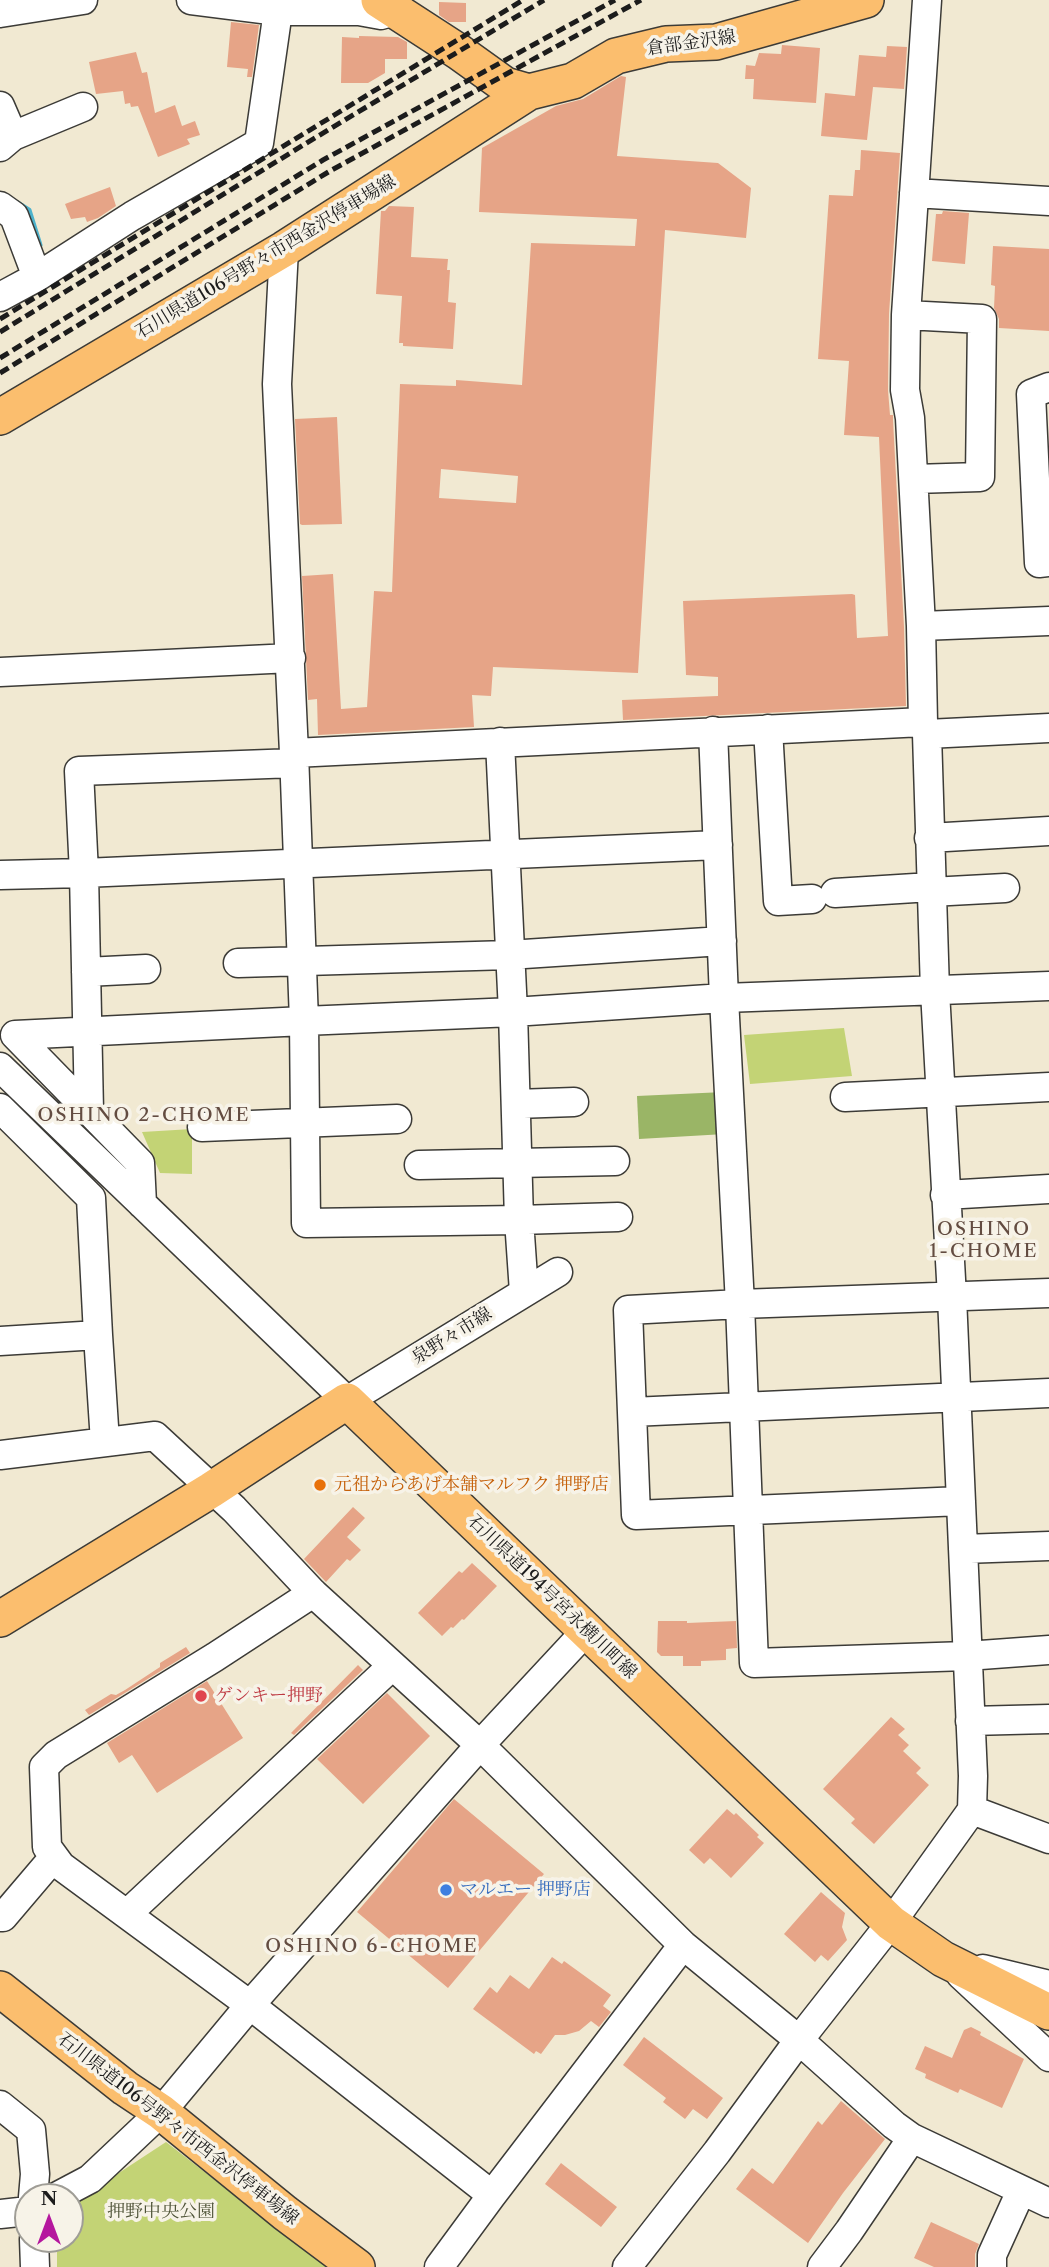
<!DOCTYPE html>
<meta charset="utf-8">
<style>
body{margin:0}
#map{position:relative;width:1049px;height:2267px;overflow:hidden;background:#f1e9d2;font-family:"Libre Caslon Text",serif}
canvas{display:block}
.north{position:absolute;left:14px;top:2183px;width:70px;height:70px;box-sizing:border-box;background:#f7f3e8;border:2px solid #9f9d96;border-radius:50%;rotate:0deg;font-size:19px;font-weight:700;line-height:28px;text-align:center;color:#1c1c1c}
.north::after{content:'';display:block;margin:auto;width:24px;height:32px;background:#b5179e;clip-path:polygon(50% 0,100% 100%,50% 72%,0 100%)}
</style>
<div id="map">
<canvas width="1049" height="2267"></canvas>
<div class="north">N</div>
</div>
<script>
const c = document.querySelector('canvas').getContext('2d');
c.lineJoin = 'round';
function paint(path, color) { c.fillStyle = color; c.fill(path, 'evenodd'); }
const toPath = rows => new Path2D(rows.map(r => 'M' + r).join(''));
function strokePath(path, color, width, dash) { c.strokeStyle = color; c.lineWidth = width; c.lineCap = dash ? 'butt' : 'round'; c.setLineDash(dash || []); c.stroke(path); }
function label(font, color, halo, rows, align = 'center') {
  c.font = font + ' "Libre Caslon Text","Noto Serif JP",serif'; c.lineWidth = 7; c.setLineDash([]); c.textBaseline = 'middle'; c.strokeStyle = halo; c.fillStyle = color; for (const [text, x, y, turn = 0] of rows) {
    c.save(); c.translate(x, y); c.rotate((+turn || 0) * Math.PI / 180); c.textAlign = isNaN(turn) ? turn : align; if (halo) c.strokeText(text, 0, 0); c.fillText(text, 0, 0); c.restore();
  }
}
paint(toPath([
 [844,1028,852,1076,750,1084,744,1035],
 [192,1129,192,1174,160,1173,142,1132],
 [166,2142,327,2267,57,2267,57,2239,70,2239,70,2205]
]), '#c3d375');
paint(toPath([
 [724,1092,725,1134,639,1139,637,1096]
]), '#9ab566');
strokePath(toPath([
 [18,203,29,210,40,245]
]), '#4db2cc', 5);
paint(toPath([
 [439,2,466,3,466,22,449,22,439,15],
 [231,22,259,25,252,77,247,77,248,69,227,67],
 [359,36,398,37,407,42,407,59,385,59,385,73,368,83,341,83,342,37,359,38],
 [782,45,820,48,816,103,753,99,754,79,745,79,746,65,755,66,759,53,781,54],
 [887,46,907,47,904,89,873,87,867,140,821,136,825,93,855,96,859,55,886,57],
 [136,52,142,73,147,72,155,113,175,105,182,126,195,121,200,135,187,139,190,144,158,157,138,106,131,107,130,103,125,104,123,91,96,94,89,62],
 [621,76,626,77,617,156,718,163,751,188,746,238,665,230,638,673,493,667,491,696,472,695,474,727,318,735,317,699,308,700,302,576,333,574,341,709,367,707,374,591,392,592,400,384,456,386,456,380,522,385,531,243,635,246,637,219,479,212,482,148,556,106,583,99],
 [441,469,518,476,516,503,439,498],
 [861,150,900,153,889,314,888,390,890,415,893,415,893,420,904,627,906,706,623,720,622,700,718,696,718,677,686,675,683,601,852,594,855,595,857,638,888,636,879,437,844,435,849,361,818,359,829,195,853,196,855,170,860,170],
 [110,187,116,206,98,218,87,222,85,217,71,219,65,204],
 [389,206,414,207,411,257,448,259,447,270,450,270,448,302,456,303,453,349,403,346,403,343,399,343,402,296,376,294,381,211,385,211],
 [943,211,969,213,965,264,932,261,936,214,942,214],
 [993,246,1049,249,1049,331,999,328,999,319,994,308,995,286,991,285],
 [337,417,342,524,302,525,300,524,295,419],
 [353,1507,365,1518,347,1537,361,1550,350,1561,347,1559,326,1582,304,1559],
 [472,1563,497,1586,464,1620,462,1619,453,1628,451,1627,442,1636,418,1613,459,1571,462,1573],
 [658,1621,687,1621,687,1623,736,1621,737,1648,726,1649,726,1660,701,1661,701,1666,683,1666,683,1656,661,1656,657,1652],
 [186,1647,190,1653,89,1715,85,1710,111,1694,116,1695,125,1690,160,1667,160,1663],
 [358,1665,363,1670,294,1735,291,1733],
 [207,1681,243,1738,157,1793,132,1755,119,1763,107,1743],
 [387,1693,430,1736,363,1804,317,1759],
 [891,1717,905,1729,898,1735,909,1745,903,1751,921,1768,916,1773,929,1785,874,1844,851,1823,855,1819,823,1789],
 [454,1799,544,1874,448,1988,357,1912],
 [727,1809,734,1815,736,1813,759,1835,757,1837,764,1843,731,1878,710,1858,704,1864,689,1850],
 [821,1892,845,1913,842,1927,847,1940,828,1961,821,1955,815,1962,784,1934],
 [552,1957,562,1964,564,1961,611,1995,603,2006,611,2012,599,2027,591,2021,579,2031,565,2035,555,2035,541,2054,536,2051,534,2054,473,2009,490,1987,497,1993,510,1975,529,1989],
 [971,2027,981,2032,980,2035,1024,2059,1002,2108,960,2089,958,2093,925,2078,926,2074,915,2069,925,2046,952,2058,964,2030],
 [644,2037,723,2098,707,2119,693,2109,685,2119,663,2102,666,2098,623,2065],
 [841,2101,885,2139,843,2193,808,2243,736,2189,752,2168,773,2184,818,2121,822,2125],
 [561,2163,617,2207,601,2227,545,2184],
 [931,2222,979,2244,975,2254,975,2267,934,2267,914,2258]
]), '#e6a487');
const minor = toPath([
 [191,0,278,11,359,11,381,15,398,10,398,5],
 [0,13,83,0],
 [0,106,13,136,0,147],
 [13,136,83,107],
 [914,193,1049,201],
 [0,206,14,216,37,277],
 [284,249,277,384,294,753],
 [0,297,37,277,132,216,259,143,278,11],
 [906,315,982,319,980,477,914,479],
 [1049,387,1031,394,1039,563,1049,562],
 [921,626,1049,621],
 [0,672,291,658],
 [768,729,778,901,812,899],
 [713,731,724,998,740,1304,754,1663,967,1656,1049,1650],
 [927,734,1049,728],
 [500,742,513,1012,304,1021,306,1223,519,1220,524,1292],
 [929,838,1049,831],
 [0,875,84,873,79,771,295,763],
 [931,892,1005,888],
 [835,893,931,887],
 [238,963,509,955,722,941],
 [86,972,146,969],
 [0,1067,347,1401,558,1272],
 [845,1097,1049,1087],
 [516,1104,574,1102],
 [0,1108,91,1198,98,1335,0,1341],
 [89,1111,84,873,718,845],
 [202,1127,397,1119],
 [419,1165,615,1161],
 [945,1195,1049,1189],
 [142,1204,140,1163,15,1035,304,1021,294,753,923,722],
 [618,1217,519,1220,513,1012,724,998,1049,986],
 [98,1335,105,1442],
 [632,1412,1049,1393],
 [0,1455,155,1436,234,1509,313,1593,480,1745,683,1945,799,2040,894,2125,912,2138,1049,2203],
 [961,1501,636,1515,628,1310,740,1304,1049,1293],
 [963,1549,1049,1546],
 [313,1593,215,1657,56,1755,44,1767,47,1847,61,1866,250,2005,492,2195,439,2267],
 [970,1721,1049,1719],
 [972,1810,1049,1839],
 [127,1914,392,1666],
 [0,1917,3,1917,54,1857],
 [983,1969,1049,1985],
 [961,1975,1049,2057],
 [0,2105,31,2130,35,2174,33,2197],
 [492,2195,683,1945],
 [56,2197,90,2179,161,2112,250,2005,480,1745,587,1630],
 [0,2214,28,2211],
 [34,2239,35,2267],
 [627,2267,717,2152,799,2040,891,1923,972,1810,973,1776,952,1297,935,991,927,734,923,722,921,626,910,418,905,390,906,315,927,0],
 [822,2267,849,2231,912,2138],
 [992,2267,992,2255,1021,2191]
]);
const major = toPath([
 [379,0,459,52,505,85,529,92,573,81,616,56,666,44,716,42,866,0],
 [0,417,284,249,529,92],
 [0,1619,211,1490,347,1401,891,1923,943,1959,1049,2012],
 [0,1989,125,2088,161,2112,285,2213,357,2267]
]);
strokePath(minor, '#3c3b37', 31);
strokePath(major, '#3c3b37', 38);
strokePath(minor, '#fff', 28);
strokePath(major, '#fbbe6e', 35);
strokePath(toPath([
 [0,319,523,0],
 [0,332,305,144,544,0],
 [0,358,323,160,615,0],
 [0,373,330,171,641,0]
]), '#1c1c1c', 5, [10, 5]);
for (const [x, y, r, color] of [
 [320,1485,7,"#e8710a"],
 [201,1696,7,"#e0444e"],
 [446,1890,7,"#3f7fe0"]
]) { const dot = new Path2D(); dot.arc(x, y, r, 0, 2 * Math.PI); c.fillStyle = color; c.fill(dot); strokePath(dot, '#f7f3e8', 2.5); }
label('18px', '#1c1c1c', '#f7f3e8', [
 ["倉部金沢線",691,43,-8],
 ["石川県道106号野々市西金沢停車場線",266,257,-31],
 ["泉野々市線",452,1336,-32],
 ["石川県道194号宮永横川町線",552,1597,44],
 ["石川県道106号野々市西金沢停車場線",178,2129,38]
]);
label('18px', '#c56008', '#f7f3e8', [
 ["元祖からあげ本舗マルフク 押野店",334,1485]
], 'left');
label('18px', '#be3a42', '#f7f3e8', [
 ["ゲンキー押野",215,1696]
], 'left');
label('18px', '#366cbe', '#f7f3e8', [
 ["マルエー 押野店",460,1890]
], 'left');
label('18px', '#4e5337', '#f7f3e8', [
 ["押野中央公園",161,2212]
]);
c.letterSpacing = '2px';
label('19px', '#634c41', '#f7f3e8', [
 ["OSHINO 2-CHOME",144,1116],
 ["OSHINO",984,1230],
 ["1-CHOME",984,1252],
 ["OSHINO 6-CHOME",372,1947]
]);
c.letterSpacing = '0px';
</script>
